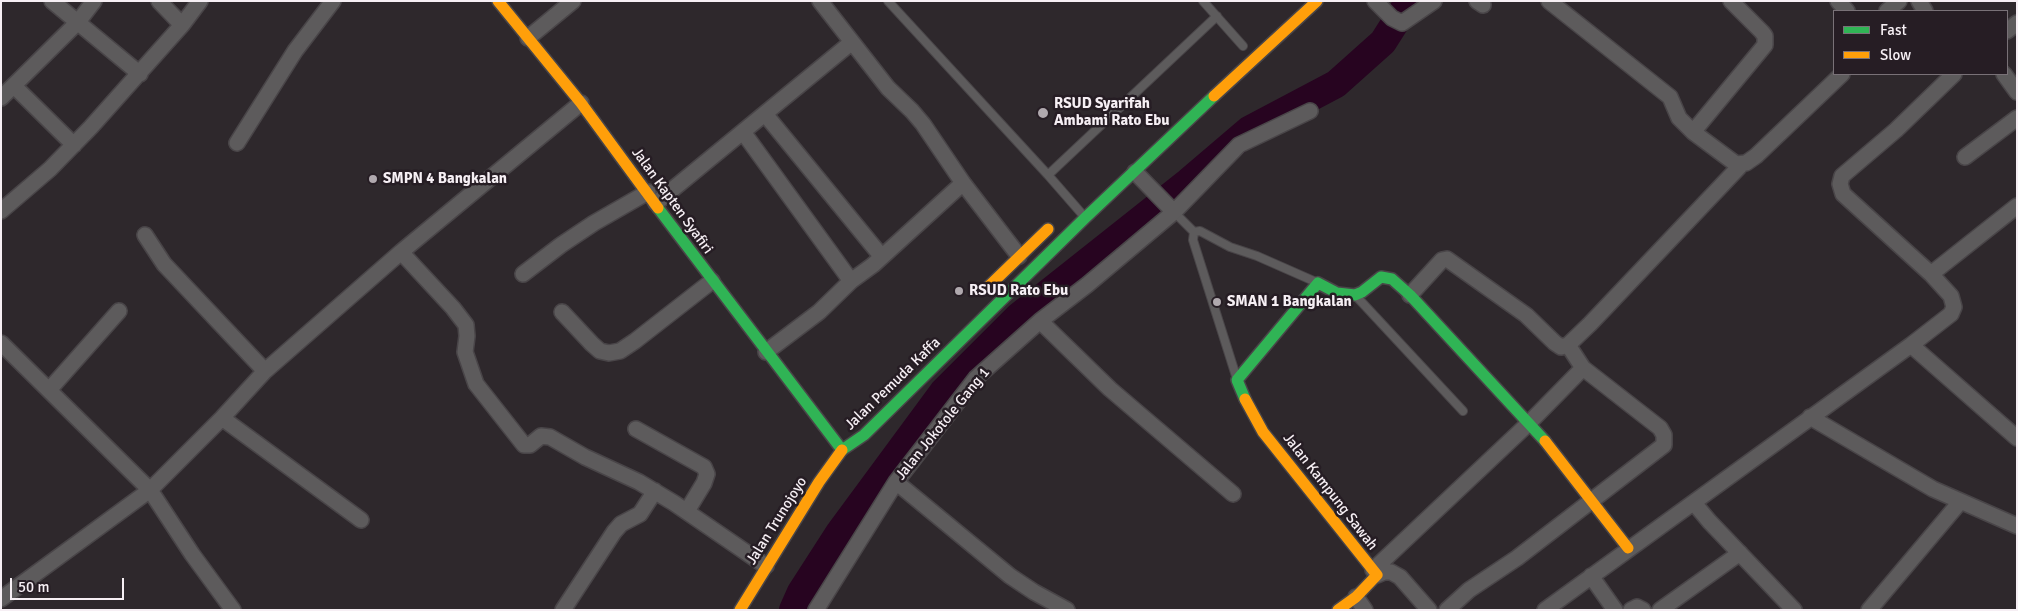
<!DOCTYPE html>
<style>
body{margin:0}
#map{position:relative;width:2018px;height:611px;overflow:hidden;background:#2e282c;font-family:Signika,sans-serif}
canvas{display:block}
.frame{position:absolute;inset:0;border:2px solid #f6eff4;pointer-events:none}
.legend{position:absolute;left:1833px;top:10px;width:175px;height:65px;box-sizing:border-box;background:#261d24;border:1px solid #797177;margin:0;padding:6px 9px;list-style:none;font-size:15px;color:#f6eff4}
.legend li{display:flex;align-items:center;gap:10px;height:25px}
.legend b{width:25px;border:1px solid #797177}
.scale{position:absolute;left:10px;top:578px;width:114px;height:22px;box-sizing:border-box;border:2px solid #f6eff4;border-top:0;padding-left:6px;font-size:15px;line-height:18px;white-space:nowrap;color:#f6eff4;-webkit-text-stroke:4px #261d24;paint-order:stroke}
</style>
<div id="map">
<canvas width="2018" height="611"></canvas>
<div class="frame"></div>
<ul class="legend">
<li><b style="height:6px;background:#30b455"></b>Fast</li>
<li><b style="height:6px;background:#ff9f0a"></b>Slow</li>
</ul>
<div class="scale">50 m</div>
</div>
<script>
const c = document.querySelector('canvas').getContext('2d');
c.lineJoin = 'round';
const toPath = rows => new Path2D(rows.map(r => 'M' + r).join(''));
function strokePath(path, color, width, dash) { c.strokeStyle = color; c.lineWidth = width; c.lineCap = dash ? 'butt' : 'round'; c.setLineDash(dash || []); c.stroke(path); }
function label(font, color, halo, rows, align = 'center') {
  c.font = font + ' Signika,sans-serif'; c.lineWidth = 5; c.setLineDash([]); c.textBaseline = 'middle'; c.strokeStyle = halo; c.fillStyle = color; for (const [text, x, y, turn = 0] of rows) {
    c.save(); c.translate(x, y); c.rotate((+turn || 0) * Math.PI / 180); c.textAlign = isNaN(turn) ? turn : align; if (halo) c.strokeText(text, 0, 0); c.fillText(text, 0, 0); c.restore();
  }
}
strokePath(toPath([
 [793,610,801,592,839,533,943,392,1019,316,1188,182,1249,130,1336,84,1383,42,1409,1]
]), '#270420', 28);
const lane = toPath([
 [888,1,1048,175,1082,214],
 [1203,1,1243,46],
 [1048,175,1217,16],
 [1174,212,1194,232,1193,240,1236,376],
 [1194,232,1200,231,1230,247,1257,256,1316,282],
 [1356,296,1463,411]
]);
const street = toPath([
 [52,1,140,74],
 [159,1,182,25],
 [820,1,888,88,912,111,923,124,963,183,1019,256],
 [1375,1,1392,18,1402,23,1434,1],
 [1477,1,1483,5],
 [1549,1,1670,97,1679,118,1693,132,1736,164,1746,163,1756,156,1842,74],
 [1838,1,1847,11],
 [1919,1,1925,11],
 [1887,11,1899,1],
 [2007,31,2017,23],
 [528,38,573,1],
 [2004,74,2017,92],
 [14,86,74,145],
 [1,98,78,22,94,1],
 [765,114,882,257],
 [743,132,851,281],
 [1693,132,1765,45,1765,36,1762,32,1731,1],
 [237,143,295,51,333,1],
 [1965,157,2017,118],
 [1135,172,1174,212],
 [656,203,852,42],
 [1,211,50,169,91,127,182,25,200,1],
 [145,235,164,264,265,371],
 [401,252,453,308,466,325,467,336,465,352,476,384,524,445,530,445,541,436,550,437,585,457,639,482,674,503,766,566],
 [523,274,561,245,594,223,648,192],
 [1931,274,2017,206],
 [1410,295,1442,260,1447,259,1526,315,1555,343,1561,347,1568,345,1590,324,1741,165],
 [562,312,592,344,600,351,609,353,620,351,635,341,712,281],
 [1040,321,1110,389,1233,494],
 [1,343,150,490,192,554,233,610],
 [1911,345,2017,438],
 [766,352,819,312,851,281,873,265,963,183],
 [49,390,119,311],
 [1810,417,1933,489,2017,526],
 [222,418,361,520],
 [636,429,704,467,707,474,704,483,687,511],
 [896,482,1010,576,1034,592,1067,610],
 [1694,503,1709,521,1794,610],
 [1373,570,1529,423,1583,368],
 [1377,575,1384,572,1391,572,1400,577,1429,610],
 [1591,576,1615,610],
 [1356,597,1365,610],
 [1,599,150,490,222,418,265,371,401,252,581,103],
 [563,610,614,532,621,524,640,514,655,491],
 [816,610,896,482,976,378,1040,321,1087,285,1174,212,1239,145,1310,111],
 [1447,610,1469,590,1517,558,1664,445,1664,435,1660,428,1583,368,1568,345],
 [1545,610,1911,345,1951,314,1954,307,1951,296,1931,274,1843,194,1840,184,1842,176,1896,130,1954,74],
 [1631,610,1637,607,1643,610],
 [1660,610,1740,553],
 [1869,610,1960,502]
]);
const fast = toPath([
 [658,208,842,450],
 [1245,399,1237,380,1318,283,1337,293,1355,295,1362,292,1381,277,1392,279,1410,295,1545,441],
 [842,450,864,435,1085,218,1214,96]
]);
const slow = toPath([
 [498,1,581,103,658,208],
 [1214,96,1317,1],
 [987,288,1048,229],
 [1245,399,1263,432,1377,575,1356,597,1338,610],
 [1545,441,1628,548],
 [740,610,819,482,842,450]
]);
strokePath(lane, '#494548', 10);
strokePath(street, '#494548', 18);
strokePath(fast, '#494548', 14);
strokePath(slow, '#494548', 14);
strokePath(lane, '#5d5b5c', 8);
strokePath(street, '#5d5b5c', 15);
strokePath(fast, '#30b455', 11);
strokePath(slow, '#ff9f0a', 11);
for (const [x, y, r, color] of [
 [1043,113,6,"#b0a9ae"],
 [373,179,5,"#b0a9ae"],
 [959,291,5,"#b0a9ae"],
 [1217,302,5,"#b0a9ae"]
]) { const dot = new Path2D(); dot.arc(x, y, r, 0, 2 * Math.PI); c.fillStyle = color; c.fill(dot); strokePath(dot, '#261d24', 2); }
label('bold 15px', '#f6eff4', '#261d24', [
 ["RSUD Syarifah",1054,104],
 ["Ambami Rato Ebu",1054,121],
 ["SMPN 4 Bangkalan",383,179],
 ["RSUD Rato Ebu",969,291],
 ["SMAN 1 Bangkalan",1227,302]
], 'left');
label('15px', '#f6eff4', '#261d24', [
 ["Jalan Kapten Syafiri",672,201,54],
 ["Jalan Pemuda Kaffa",893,384,-44],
 ["Jalan Jokotole Gang 1",943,424,-51],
 ["Jalan Kampung Sawah",1330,492,52],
 ["Jalan Trunojoyo",777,521,-58]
]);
</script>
